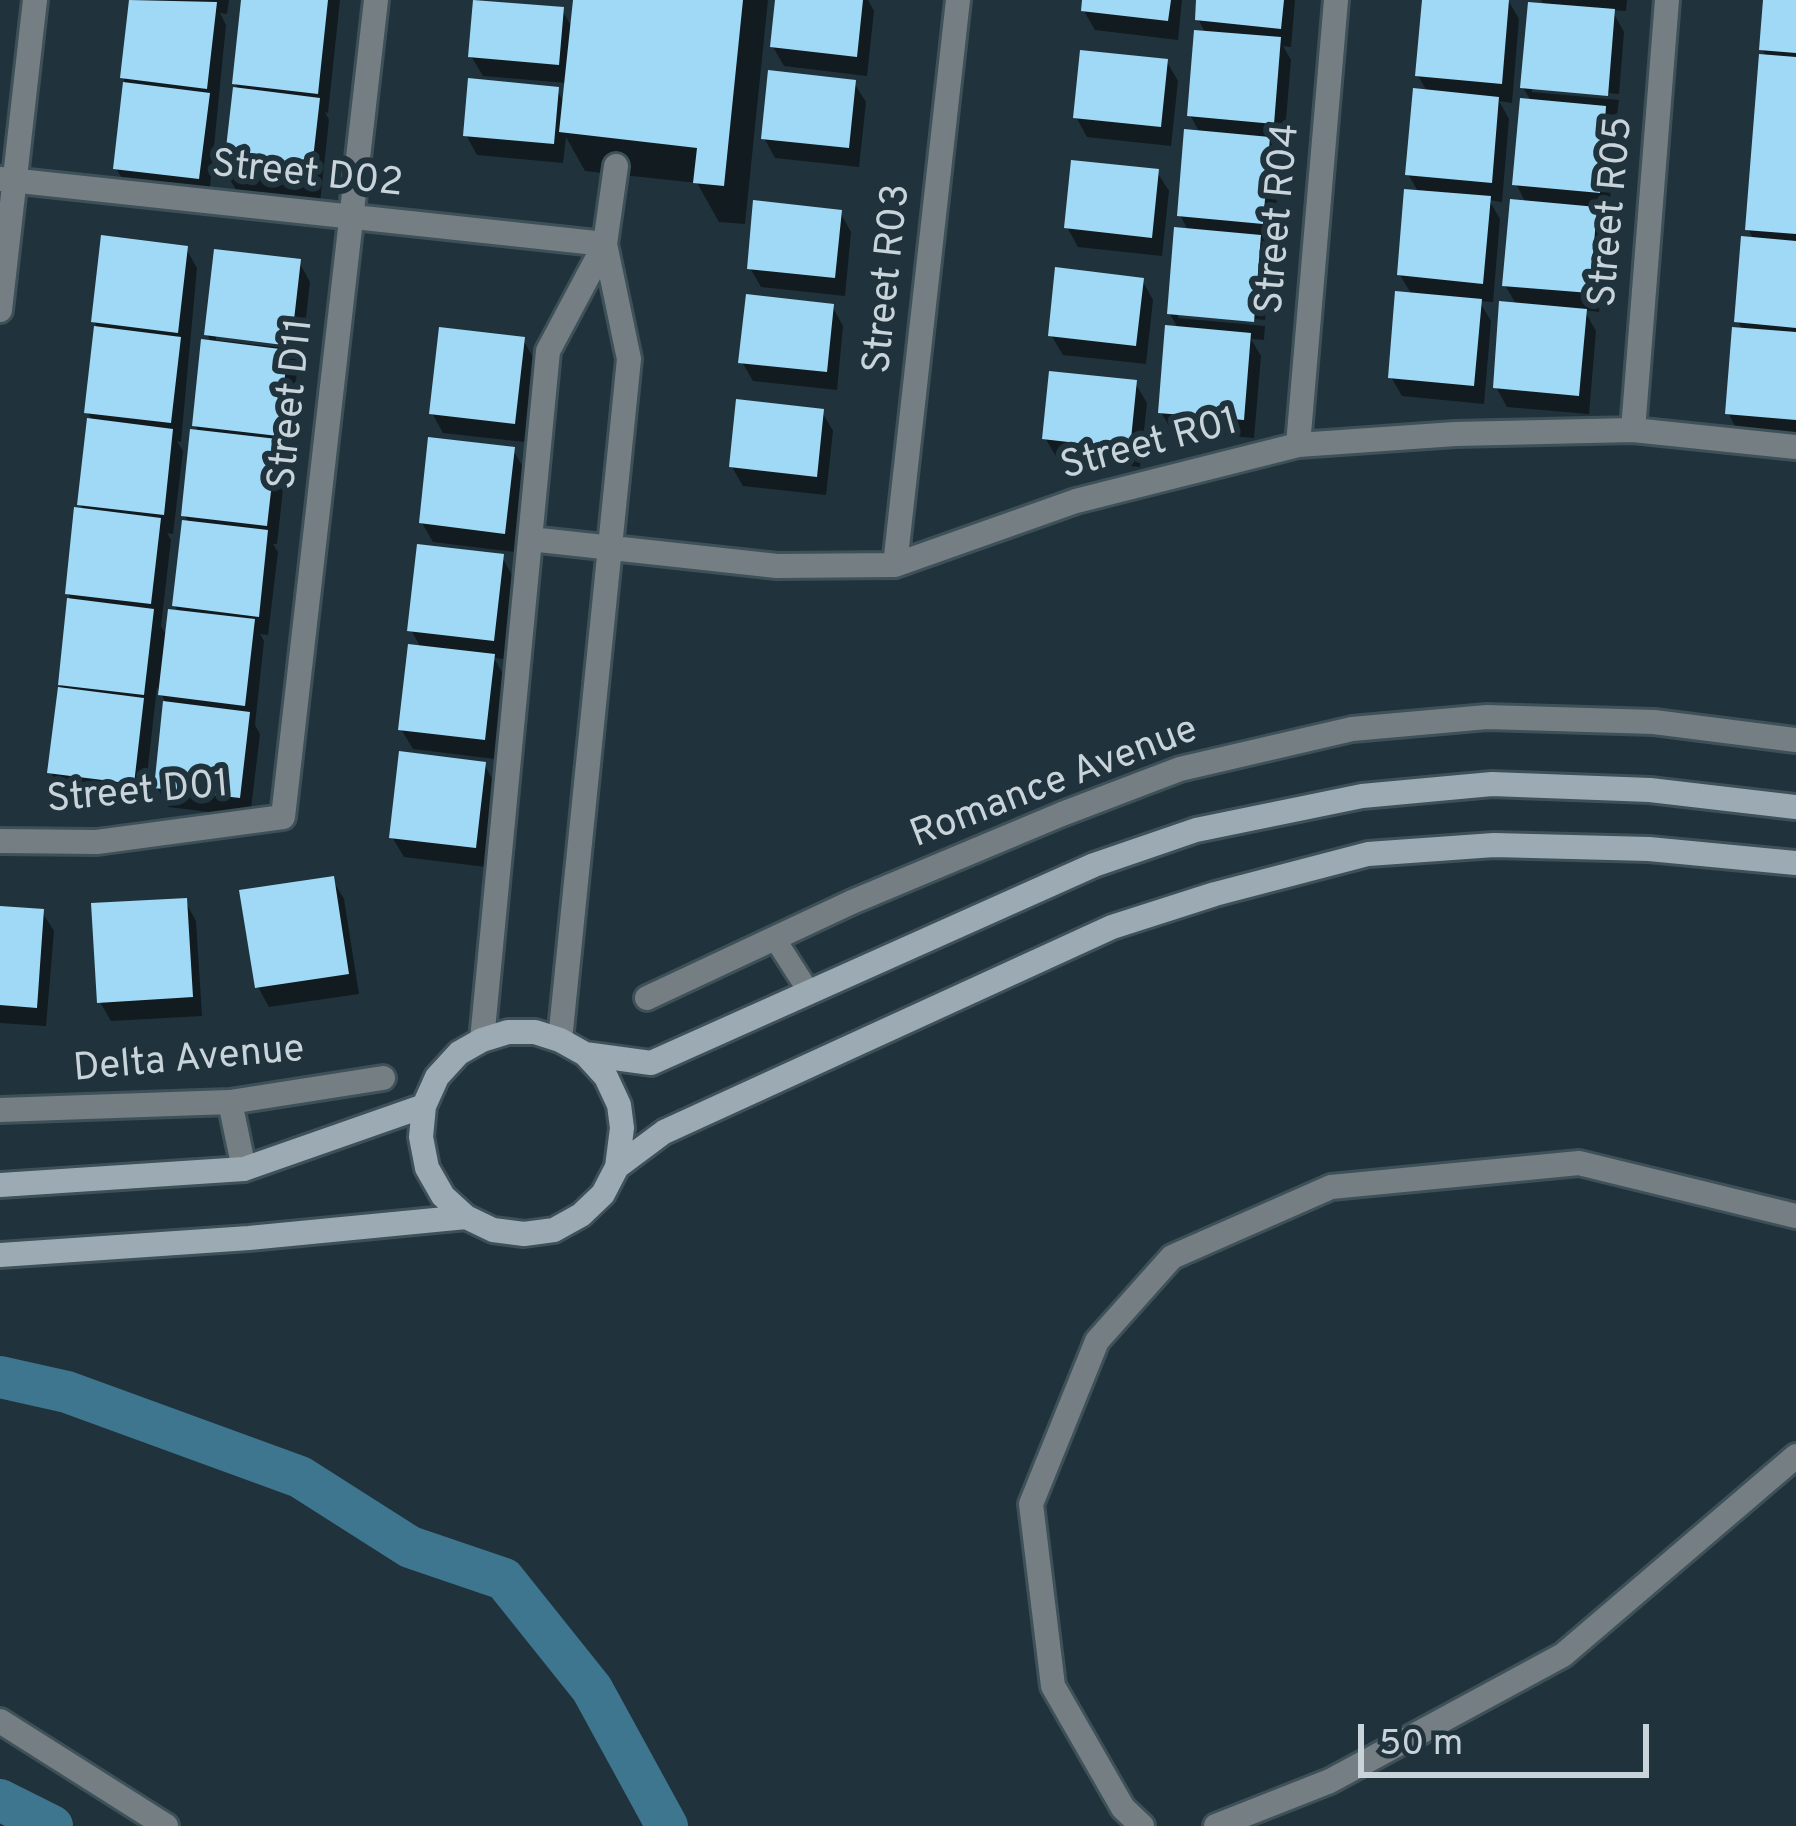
<!DOCTYPE html>
<style>
body{margin:0}
#map{position:relative;width:1796px;height:1826px;overflow:hidden;background:#20333c;font-family:Overpass,sans-serif}
canvas{display:block}
.scale{position:absolute;left:1358px;top:1724px;width:291px;height:54px;box-sizing:border-box;border:6px solid #c8d3da;border-top:0;padding-left:15px;font-size:36px;line-height:42px;white-space:nowrap;color:#c8d3da;-webkit-text-stroke:9px #20333c;paint-order:stroke}
</style>
<div id="map">
<canvas width="1796" height="1826"></canvas>
<div class="scale">50 m</div>
</div>
<script>
const c = document.querySelector('canvas').getContext('2d');
c.lineJoin = 'round';
function paint(path, color) { c.fillStyle = color; c.fill(path, 'evenodd'); }
const toPath = rows => new Path2D(rows.map(r => 'M' + r).join(''));
function strokePath(path, color, width, dash) { c.strokeStyle = color; c.lineWidth = width; c.lineCap = dash ? 'butt' : 'round'; c.setLineDash(dash || []); c.stroke(path); }
function label(font, color, halo, rows, align = 'center') {
  c.font = font + ' Overpass,sans-serif'; c.lineWidth = 12; c.setLineDash([]); c.textBaseline = 'middle'; c.strokeStyle = halo; c.fillStyle = color; for (const [text, x, y, turn = 0] of rows) {
    c.save(); c.translate(x, y); c.rotate((+turn || 0) * Math.PI / 180); c.textAlign = isNaN(turn) ? turn : align; if (halo) c.strokeText(text, 0, 0); c.fillText(text, 0, 0); c.restore();
  }
}
paint(toPath([
 [132,0,229,0,227,14,220,13,226,25,209,197,127,187,116,168],
 [243,0,340,0,328,113,325,112,329,120,320,203,238,193,226,173,239,91,235,83],
 [576,0,768,0,745,224,719,222,697,183,585,171,566,137,563,163,477,155,466,135,557,90,565,104,567,83,483,76,471,56,562,10,573,29],
 [778,0,868,0,874,11,867,76,784,66,773,47],
 [1085,0,1182,0,1178,40,1095,30,1084,11],
 [1199,0,1295,0,1291,47,1283,46,1291,60,1284,143,1270,141,1280,159,1273,242,1261,241,1271,258,1265,320,1178,312,1178,318,1265,326,1264,340,1251,339,1261,356,1254,438,1172,431,1161,412,1179,330,1170,314,1189,232,1180,215,1200,133,1190,115,1206,34,1198,19],
 [1425,0,1508,0,1519,19,1512,103,1499,101,1509,119,1502,202,1489,200,1500,219,1493,302,1479,301,1491,321,1484,404,1402,396,1391,377,1412,295,1400,275,1419,193,1408,174,1428,93,1418,76],
 [1541,0,1627,0,1626,11,1612,10,1624,32,1619,94,1532,86,1532,92,1619,100,1617,115,1607,114,1616,128,1609,211,1595,210,1606,229,1599,312,1584,310,1596,331,1589,414,1507,407,1496,387,1517,306,1505,285,1526,203,1516,184,1532,102,1523,88,1545,6],
 [1766,0,1796,0,1796,438,1739,433,1728,413,1743,331,1738,322,1754,240,1748,229,1767,58,1762,49],
 [1167,62,1178,81,1171,146,1087,137,1076,117],
 [854,83,866,102,859,167,775,158,764,138],
 [1157,172,1169,191,1162,256,1078,247,1067,227],
 [840,212,851,232,845,296,761,287,750,268],
 [186,249,197,268,181,442,177,441,183,451,173,534,167,533,171,540,161,626,168,638,179,613,175,606,189,523,184,515,199,433,195,425,212,344,207,334,299,262,310,282,303,344,216,334,216,340,302,350,301,364,292,363,297,372,288,455,282,454,286,462,277,544,273,544,278,552,268,635,260,634,264,641,255,725,260,734,250,817,168,807,157,787,166,703,157,687,144,802,62,792,51,773,70,598,68,593,84,511,80,504,93,422,87,412,97,327,94,321],
 [1142,280,1153,300,1146,364,1063,355,1051,335],
 [832,306,843,326,837,390,753,381,742,362],
 [523,340,535,360,525,442,443,433,432,413],
 [1135,383,1147,403,1140,467,1057,458,1045,438],
 [822,412,833,431,826,495,743,486,732,467],
 [513,450,524,469,515,552,433,542,422,523],
 [502,557,513,577,504,659,494,658,504,676,495,759,413,749,401,729,421,648,411,630],
 [484,764,495,784,486,867,404,857,392,837],
 [332,879,344,899,359,994,269,1007,258,987],
 [185,901,196,921,202,1016,111,1021,100,1002],
 [0,909,42,912,54,931,46,1026,0,1023]
]), '#0007');
strokePath(toPath([
 [0,1377,67,1392,300,1477,410,1547,504,1579,592,1689,667,1826],
 [0,1800,52,1826]
]), '#3e758f', 42);
paint(toPath([
 [129,0,217,2,207,89,120,78],
 [241,0,328,0,318,94,232,84],
 [473,0,564,7,559,65,468,57],
 [573,0,743,0,724,186,693,183,697,148,559,132],
 [775,0,863,0,857,57,770,47],
 [1082,0,1171,0,1168,21,1081,11],
 [1196,0,1284,0,1281,29,1195,20],
 [1422,0,1509,0,1502,84,1415,76],
 [1763,0,1796,0,1796,53,1759,50],
 [1528,2,1615,9,1608,96,1520,88],
 [1194,30,1281,37,1274,124,1187,116],
 [1080,50,1168,59,1161,127,1073,118],
 [1759,54,1796,57,1796,234,1745,230],
 [768,70,856,80,849,148,761,139],
 [468,78,559,87,554,144,463,136],
 [123,82,210,93,199,179,113,169],
 [233,87,320,98,310,185,223,174],
 [1413,88,1499,97,1492,183,1405,175],
 [1520,98,1606,106,1600,193,1512,185],
 [1184,129,1270,137,1263,224,1177,216],
 [1071,160,1159,169,1152,238,1064,228],
 [1404,189,1491,196,1483,284,1397,275],
 [1510,199,1597,207,1590,293,1502,286],
 [753,200,842,210,835,278,747,269],
 [1174,227,1261,235,1254,322,1167,314],
 [101,235,188,246,178,333,91,322],
 [1741,236,1796,241,1796,328,1734,322],
 [214,249,301,259,291,346,204,335],
 [1055,267,1144,278,1136,346,1048,336],
 [1395,291,1482,299,1474,386,1388,378],
 [746,294,834,304,827,372,738,363],
 [1499,301,1587,309,1579,396,1493,388],
 [1165,325,1251,333,1244,420,1158,413],
 [94,326,181,337,171,423,84,413],
 [439,327,525,337,515,424,429,414],
 [1732,327,1796,332,1796,420,1725,414],
 [201,339,288,350,278,436,192,426],
 [1049,371,1137,380,1130,449,1042,439],
 [736,399,824,409,817,477,729,467],
 [87,418,173,429,164,515,77,505],
 [190,429,277,439,267,526,181,516],
 [428,437,515,447,505,534,419,523],
 [74,507,161,518,151,604,65,594],
 [182,520,268,530,259,617,172,606],
 [417,544,504,554,494,641,407,631],
 [67,598,154,609,144,695,58,685],
 [168,609,255,619,245,706,158,695],
 [408,644,495,654,485,740,398,730],
 [58,687,144,698,134,784,47,773],
 [163,701,250,712,240,798,154,788],
 [399,751,486,762,476,848,389,838],
 [334,876,349,974,255,988,239,890],
 [187,898,193,997,97,1003,91,903],
 [0,906,44,909,37,1008,0,1005]
]), '#a0d9f6');
const lane = toPath([
 [775,939,809,992]
]);
const street = toPath([
 [0,179,605,244],
 [0,310,35,0],
 [1633,430,1667,0],
 [1298,445,1336,0],
 [530,539,777,566,895,565,1076,501,1298,445,1455,434,1633,430,1796,447],
 [895,565,958,0],
 [0,841,97,842,283,817,376,0],
 [647,998,852,902,1062,814,1180,769,1352,729,1487,717,1654,722,1796,740],
 [482,1040,548,351,605,244],
 [560,1040,629,359,605,244,616,166],
 [230,1102,244,1169],
 [0,1110,230,1102,383,1078],
 [0,1721,166,1826],
 [1142,1826,1123,1808,1053,1686,1031,1504,1097,1341,1172,1257,1331,1187,1579,1163,1796,1216],
 [1216,1826,1330,1781,1563,1655,1796,1456]
]);
const secondary = toPath([
 [585,1054,651,1063,1094,865,1196,830,1362,796,1492,784,1650,790,1796,807],
 [617,1167,664,1132,1112,927,1215,894,1368,854,1494,845,1649,849,1796,863],
 [0,1185,244,1169,424,1106,437,1077,459,1053,482,1040,508,1032,535,1032,560,1040,585,1054,606,1077,619,1105,622,1128,617,1167,603,1194,581,1215,554,1230,524,1234,493,1230,466,1217,443,1196,427,1168,421,1137,424,1106],
 [0,1255,249,1238,466,1217]
]);
strokePath(lane, '#3e5058', 27);
strokePath(street, '#3e5058', 30);
strokePath(secondary, '#3e5058', 30);
strokePath(lane, '#757e83', 21);
strokePath(street, '#757e83', 24);
strokePath(secondary, '#9cabb3', 24);
label('39px', '#c8d3da', '#20333c', [
 ["Street D02",307,177,6],
 ["Street R05",1614,212,-85],
 ["Street R04",1281,219,-85],
 ["Street R03",890,279,-84],
 ["Street D11",294,404,-84],
 ["Street R01",1150,447,-15],
 ["Romance Avenue",1055,785,-21],
 ["Street D01",138,795,-5],
 ["Delta Avenue",189,1062,-5]
]);
</script>
